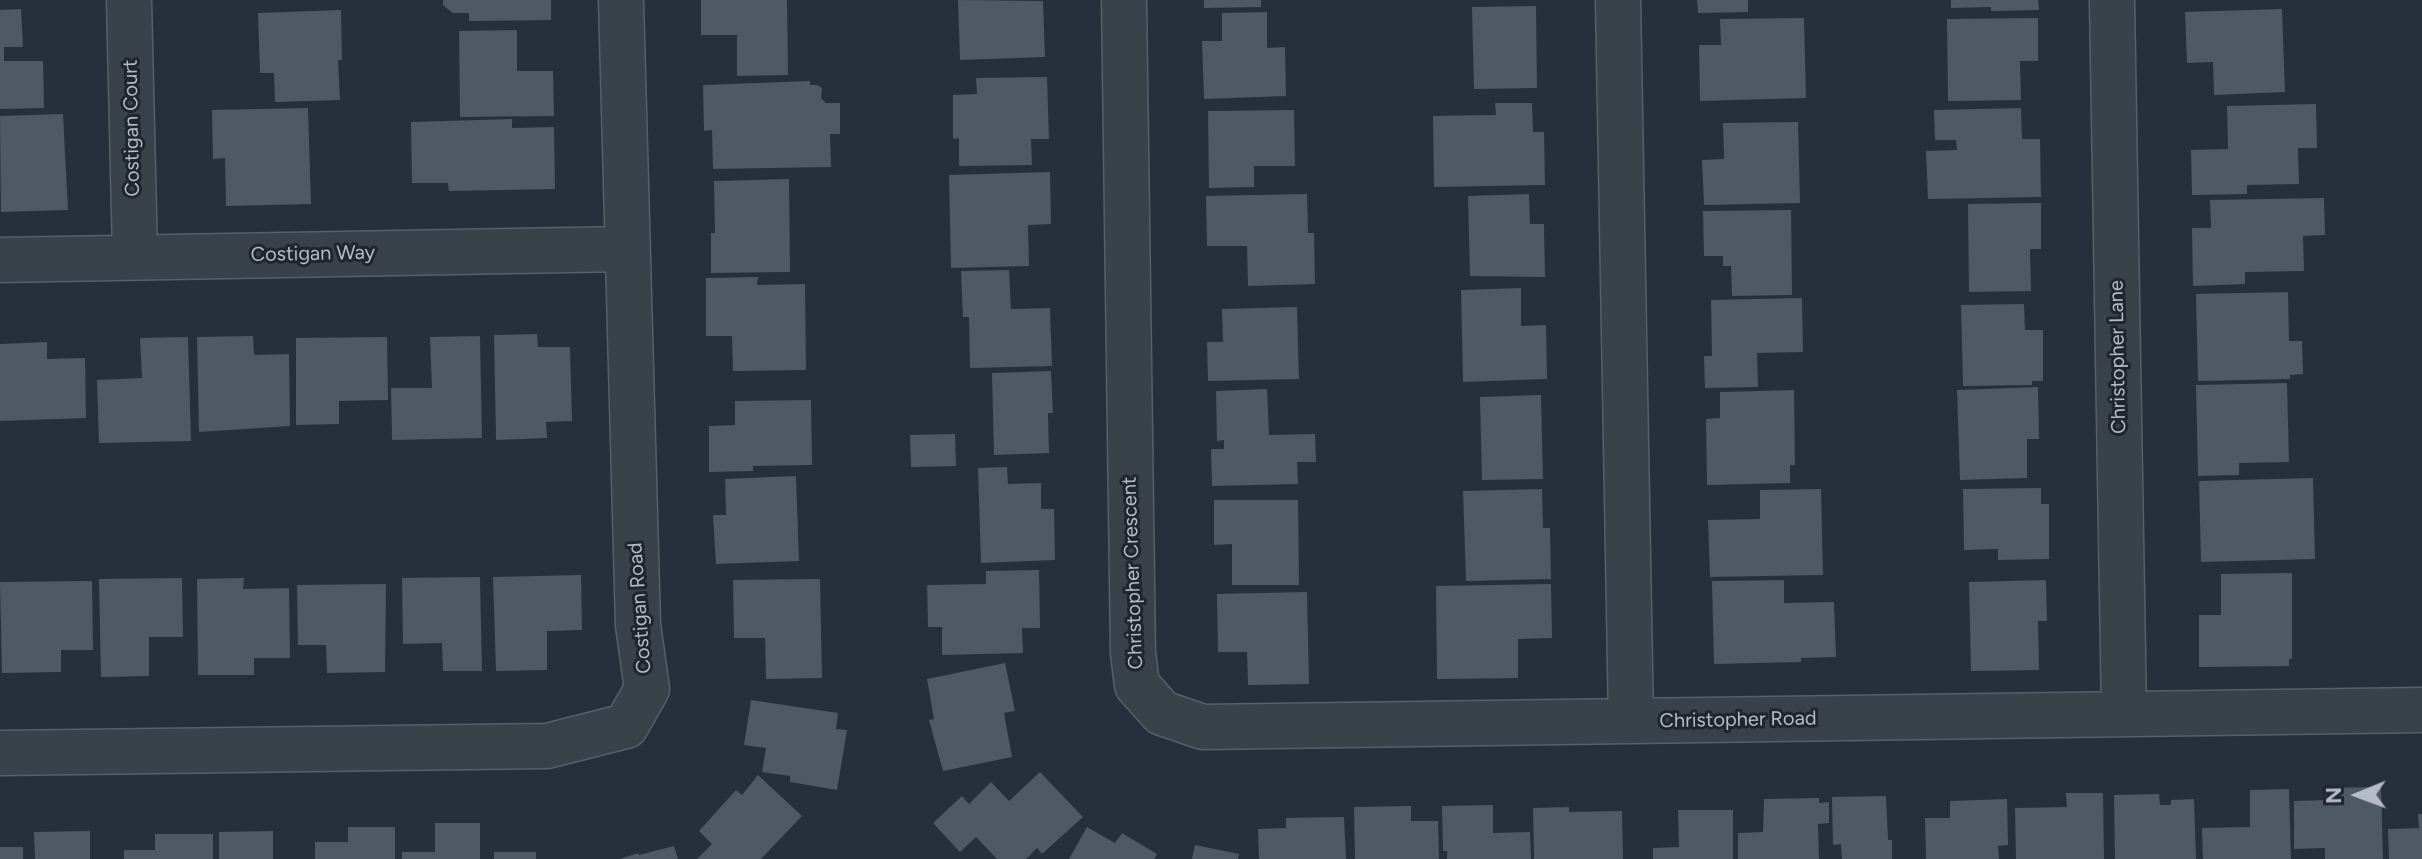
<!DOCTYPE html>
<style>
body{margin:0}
#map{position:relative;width:2422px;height:859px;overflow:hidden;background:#262f3b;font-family:Figtree,sans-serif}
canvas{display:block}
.north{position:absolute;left:2318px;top:755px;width:80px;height:80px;-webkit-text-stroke:6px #1f2630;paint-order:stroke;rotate:269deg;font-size:22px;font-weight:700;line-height:32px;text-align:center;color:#b5bcc6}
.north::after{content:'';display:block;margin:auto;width:28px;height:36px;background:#b5bcc6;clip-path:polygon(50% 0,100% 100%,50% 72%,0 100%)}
</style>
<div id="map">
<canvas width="2422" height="859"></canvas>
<div class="north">N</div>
</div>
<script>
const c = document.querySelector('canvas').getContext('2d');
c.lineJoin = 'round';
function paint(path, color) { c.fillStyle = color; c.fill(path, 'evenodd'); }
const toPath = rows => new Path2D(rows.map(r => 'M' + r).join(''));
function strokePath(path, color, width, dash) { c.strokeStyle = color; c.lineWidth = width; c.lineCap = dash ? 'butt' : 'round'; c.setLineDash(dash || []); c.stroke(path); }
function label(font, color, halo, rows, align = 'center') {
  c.font = font + ' Figtree,sans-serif'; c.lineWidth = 6; c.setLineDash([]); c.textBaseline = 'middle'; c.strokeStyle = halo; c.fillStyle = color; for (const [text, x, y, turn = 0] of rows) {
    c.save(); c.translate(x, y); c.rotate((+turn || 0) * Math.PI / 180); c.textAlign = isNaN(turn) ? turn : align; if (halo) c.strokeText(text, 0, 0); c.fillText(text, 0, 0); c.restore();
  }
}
paint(toPath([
 [443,0,551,0,551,20,469,21,469,13,453,13,443,5],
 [701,0,787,0,788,75,737,76,737,35,701,35],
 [958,0,1043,1,1045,57,960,60],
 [1204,0,1261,0,1261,7,1204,8],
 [1697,0,1748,0,1748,12,1698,13],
 [1951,0,2038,0,2039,10,1991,11,1991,7,1951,8],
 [1536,6,1537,88,1474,89,1472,7],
 [21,9,23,47,4,47,4,61,43,61,44,108,0,109,0,10],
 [2282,9,2285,92,2214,95,2213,62,2187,63,2185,12],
 [341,10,342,60,338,60,340,100,275,102,274,73,260,73,258,13],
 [1267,12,1267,48,1285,47,1286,96,1204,99,1202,41,1222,41,1222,13],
 [1804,18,1806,98,1700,101,1699,45,1721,45,1720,19],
 [2038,18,2038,61,2020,61,2021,100,1948,101,1947,19],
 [517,30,517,71,553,71,554,116,460,117,459,31],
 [1047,77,1049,139,1031,139,1032,165,959,166,959,138,953,139,953,95,977,94,976,78],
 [810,81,810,85,817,85,822,88,821,98,826,103,840,103,840,134,830,134,831,167,713,169,712,130,704,131,703,85],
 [1495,103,1532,103,1533,132,1544,132,1545,185,1434,187,1433,116,1496,115],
 [2316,104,2317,148,2298,148,2299,184,2247,185,2247,194,2192,195,2191,150,2228,149,2227,106],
 [308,108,311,204,226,206,225,158,213,159,212,110],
 [2021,108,2022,139,2040,139,2041,197,1928,199,1926,151,1957,150,1956,140,1935,140,1934,110],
 [1294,110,1295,166,1254,166,1254,187,1209,188,1208,111],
 [63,114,68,210,1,212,0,116],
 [512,119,512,128,554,127,555,189,449,191,448,183,412,183,411,122],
 [1798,122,1800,203,1704,205,1702,160,1724,159,1723,123],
 [1050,172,1051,224,1028,225,1029,266,951,268,949,175],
 [789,179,790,272,711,273,711,233,715,233,714,181],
 [1307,194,1308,233,1314,233,1315,284,1248,286,1247,246,1207,246,1206,196],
 [1529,194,1530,224,1544,224,1545,277,1470,276,1468,196],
 [2324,198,2325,235,2303,236,2304,271,2245,272,2245,284,2193,286,2192,228,2211,228,2210,200],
 [2041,203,2041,249,2030,249,2031,291,1969,292,1968,204],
 [1791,210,1792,295,1732,296,1731,266,1723,266,1723,256,1704,256,1703,211],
 [1009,270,1011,309,1050,308,1052,366,970,368,969,317,963,317,961,271],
 [758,277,757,285,805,284,806,370,733,371,732,336,706,336,706,278],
 [1521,288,1521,326,1546,325,1547,379,1463,382,1461,290],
 [2288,292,2289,341,2302,341,2303,374,2290,375,2290,379,2198,381,2196,294],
 [1802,298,1803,352,1757,353,1758,387,1705,388,1704,356,1712,356,1711,300],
 [2024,304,2025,330,2043,330,2043,381,2032,381,2032,385,1963,386,1961,305],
 [1297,307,1299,379,1208,381,1207,342,1223,342,1222,309],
 [537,334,538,347,570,347,572,421,546,422,547,438,496,440,494,335],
 [253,336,254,355,289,354,290,426,199,432,197,337],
 [480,336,482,438,392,440,391,388,432,388,430,337],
 [188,337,191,441,99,443,97,380,142,378,140,338],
 [387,337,388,400,339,401,339,424,296,425,296,338],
 [47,342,47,359,85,358,86,418,0,421,0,344],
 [1051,371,1053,413,1048,413,1049,453,994,455,992,373],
 [2287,383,2289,462,2239,463,2239,475,2198,476,2196,385],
 [2038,387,2039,439,2027,439,2027,478,1960,480,1957,390],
 [1267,389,1269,435,1315,434,1316,462,1297,462,1298,484,1212,486,1211,449,1224,449,1224,440,1217,441,1216,391],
 [1794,390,1795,465,1790,465,1790,483,1707,485,1706,419,1720,418,1720,392],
 [1541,395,1543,479,1482,480,1480,397],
 [811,400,812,465,753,466,753,471,709,472,709,426,735,425,735,401],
 [955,434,956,466,911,467,910,435],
 [1007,467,1008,484,1041,483,1041,509,1054,509,1055,560,981,563,978,468],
 [796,476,799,561,716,564,713,515,726,515,725,479],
 [2313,478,2315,559,2201,562,2199,481],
 [2041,488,2041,504,2049,504,2049,559,1998,560,1998,549,1964,550,1963,489],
 [1542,489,1543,528,1550,528,1551,579,1466,581,1463,491],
 [1821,489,1823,575,1710,577,1708,520,1760,519,1760,490],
 [1214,500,1298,500,1299,585,1232,585,1232,544,1214,545],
 [1039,570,1040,628,1022,628,1023,653,942,655,942,627,928,627,927,585,986,584,986,571],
 [2292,573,2292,659,2289,659,2289,666,2199,667,2199,615,2221,615,2221,574],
 [581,575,582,630,547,631,547,670,496,671,493,577],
 [480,577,482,671,443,671,442,643,403,644,402,578],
 [182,578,183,637,149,637,149,676,101,677,99,579],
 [244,578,243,589,289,588,290,658,254,658,254,675,198,675,197,579],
 [820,579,822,678,766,679,765,638,734,638,733,580],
 [1784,580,1784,603,1834,602,1836,657,1801,658,1801,662,1714,664,1712,581],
 [2046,580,2047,621,2038,621,2039,670,1971,671,1969,582],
 [92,581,93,650,61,650,61,672,2,673,0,582],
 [386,584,385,672,327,673,326,645,298,645,297,585],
 [1551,584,1552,638,1518,639,1518,678,1437,679,1436,586],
 [1307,592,1309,684,1248,685,1247,652,1218,652,1217,594],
 [1005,663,1015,711,1004,713,1012,757,943,771,929,720,934,719,927,679],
 [751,700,838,713,836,729,847,730,837,790,790,782,790,776,762,772,766,748,744,745],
 [1040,772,1083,817,1042,854,1037,848,1026,859,997,859,976,837,960,852,933,823,962,796,969,804,991,782,1009,801],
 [758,775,802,816,761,859,697,859,712,844,699,831,736,790,742,795],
 [2381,787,2383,859,2325,859,2325,848,2294,849,2294,801,2325,800,2325,788],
 [2289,789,2291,859,2203,859,2202,828,2250,827,2250,790],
 [2066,793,2103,793,2104,859,2016,859,2015,808,2067,807],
 [2159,794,2160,805,2171,805,2171,800,2194,799,2196,859,2115,859,2114,795],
 [1886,796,1888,840,1892,840,1892,859,1842,859,1841,844,1833,845,1832,797],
 [1819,798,1819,803,1829,802,1829,823,1818,824,1819,859,1738,859,1738,833,1763,832,1764,799],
 [2007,799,2008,845,1998,846,1999,859,1926,859,1925,818,1950,818,1950,801],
 [1493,805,1493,833,1530,832,1531,859,1447,859,1447,851,1443,851,1442,806],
 [1411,806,1411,821,1438,821,1439,859,1355,859,1354,807],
 [1569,807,1569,812,1622,811,1623,859,1534,859,1533,808],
 [1678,810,1733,810,1733,859,1653,859,1653,848,1679,847],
 [2418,814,2422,814,2422,859,2389,859,2388,829,2419,828],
 [1344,817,1346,859,1259,859,1258,829,1286,828,1286,818],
 [435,823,480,823,480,859,402,859,402,852,435,852],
 [348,827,395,827,395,859,315,859,315,842,348,842],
 [1087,827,1115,843,1122,833,1157,854,1154,859,1069,859],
 [90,831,90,859,35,859,34,832],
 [273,831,273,859,219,859,219,832],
 [155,834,213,834,213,859,124,859,124,850,155,850],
 [1195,845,1239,854,1238,859,1192,859],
 [674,846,678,859,620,859,638,853,639,855],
 [0,847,23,847,23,859,0,859],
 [494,852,536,852,536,859,494,859]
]), '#4f5865');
const minor = toPath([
 [129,0,135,256],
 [1124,0,1133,653,1137,685,1162,713,1203,727,1631,721],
 [1618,0,1631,721,2422,710],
 [2112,0,2124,713],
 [0,260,626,249],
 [0,753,547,746,626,726,647,689,638,625,621,0]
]);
strokePath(minor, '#575f69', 47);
strokePath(minor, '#39414b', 44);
label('20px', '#b5bcc6', '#1f2630', [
 ["Costigan Court",132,128,-91],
 ["Costigan Way",313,254,-1],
 ["Christopher Lane",2118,357,-91],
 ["Christopher Crescent",1133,573,-92],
 ["Costigan Road",640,608,-94],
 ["Christopher Road",1738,720,-1]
]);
</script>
